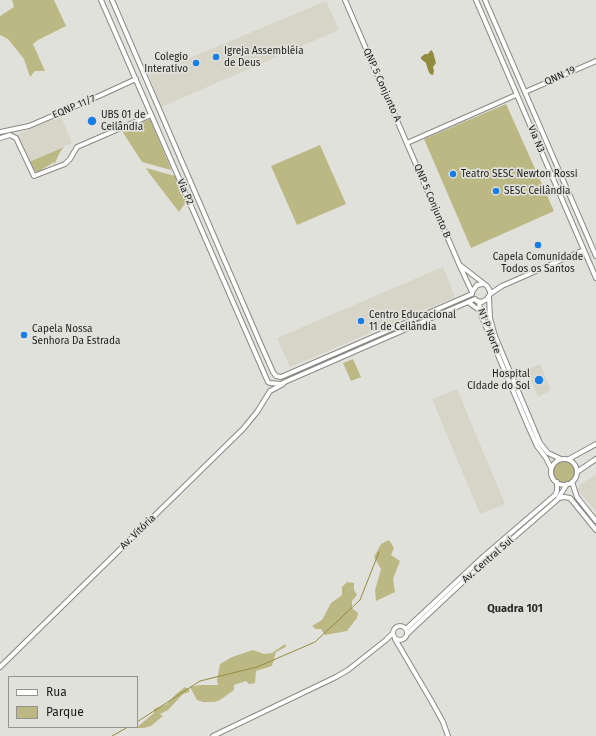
<!DOCTYPE html>
<meta charset="utf-8">
<style>
body{margin:0}
#map{position:relative;width:596px;height:736px;overflow:hidden;background:#e1e1dc;font-family:"Fira Sans",sans-serif}
canvas{display:block}
.legend{position:absolute;left:8px;top:676px;width:130px;height:52px;box-sizing:border-box;background:#e1e1dc;border:1px solid #93938f;margin:0;padding:5px 7px;list-style:none;font-size:12px;color:#1d1d1b}
.legend li{display:flex;align-items:center;gap:8px;height:20px}
.legend b{width:20px;border:1px solid #93938f}
</style>
<div id="map">
<canvas width="596" height="736"></canvas>
<ul class="legend">
<li><b style="height:5px;background:#fff"></b>Rua</li>
<li><b style="height:11px;background:#bcb884"></b>Parque</li>
</ul>
</div>
<script>
const c = document.querySelector('canvas').getContext('2d');
c.lineJoin = 'round';
function paint(path, color) { c.fillStyle = color; c.fill(path, 'evenodd'); }
const toPath = rows => new Path2D(rows.map(r => 'M' + r).join(''));
function strokePath(path, color, width, dash) { c.strokeStyle = color; c.lineWidth = width; c.lineCap = dash ? 'butt' : 'round'; c.setLineDash(dash || []); c.stroke(path); }
function label(font, color, halo, rows, align = 'center') {
  c.font = font + ' "Fira Sans",sans-serif'; c.lineWidth = 3.5; c.setLineDash([]); c.textBaseline = 'middle'; c.strokeStyle = halo; c.fillStyle = color; for (const [text, x, y, turn = 0] of rows) {
    c.save(); c.translate(x, y); c.rotate((+turn || 0) * Math.PI / 180); c.textAlign = isNaN(turn) ? turn : align; if (halo) c.strokeText(text, 0, 0); c.fillText(text, 0, 0); c.restore();
  }
}
paint(toPath([
 [326,1,339,30,161,107,149,75],
 [61,116,72,143,29,162,17,135],
 [443,267,455,297,290,367,277,338],
 [540,364,551,390,538,397,527,370],
 [457,389,505,504,480,514,432,399],
 [596,474,596,512,577,489,581,484]
]), '#d6d5c8');
paint(toPath([
 [12,0,54,0,66,26,38,40,33,44,45,71,35,71,32,74,31,77,29,74,24,59,8,39,0,35,0,16,14,7],
 [506,104,554,211,471,248,424,139],
 [150,119,171,169,171,170,142,162,122,131],
 [320,145,346,204,297,225,271,166],
 [64,147,60,152,54,165,54,162,38,172,32,170,29,162],
 [146,168,175,176,186,202,179,212,149,173],
 [353,359,361,377,351,381,343,363],
 '553 472a11 11 0 1 1 22 0a11 11 0 1 1-22 0Z',
 [389,540,394,548,391,555,400,561,393,579,395,592,376,601,375,590,381,569,374,557,381,544],
 [347,582,354,583,354,590,357,595,352,601,352,608,358,613,357,618,347,631,325,635,321,629,316,629,312,626,322,620,331,603,342,595,342,587],
 [285,644,286,647,276,652,272,666,256,671,255,683,249,684,246,681,234,685,234,690,220,700,214,702,203,702,197,700,190,687,200,685,218,685,217,680,220,664,232,657,253,650,264,654,272,653],
 [185,687,190,690,189,692,183,694,168,710,160,714,163,716,158,720,151,726,144,728,136,728,154,713,154,709,167,704,176,694]
]), '#bcb884');
paint(toPath([
 [431,50,433,52,436,63,433,67,434,71,433,75,430,74,428,70,426,63,421,59,421,57,425,54,428,54]
]), '#928c3f');
strokePath(toPath([
 [137,722,200,681,257,667,315,642,360,600,379,552],
 [112,736,128,727]
]), '#928c3f', 1);
const secondary = toPath([
 [101,0,268,382,270,383,281,384,287,381,475,299],
 [112,0,261,345,273,372,276,376,281,377,472,294],
 [345,0,459,264,472,292],
 [476,0,596,278],
 [485,0,596,256],
 [525,92,596,61],
 [0,132,29,126,99,96,136,79],
 [0,138,10,135,16,138,34,176,65,164,70,159,77,147,151,115],
 [407,143,516,95],
 [460,265,487,286,490,291,490,294,487,299,482,302,477,301],
 [472,292,477,285,483,284],
 [490,294,502,286,584,250],
 [489,297,490,318,495,336,540,443,548,453,561,459],
 [468,302,479,310],
 [479,302,481,315,528,426,537,446,546,458,551,468],
 '551 472a13 13 0 1 1 26 0a13 13 0 1 1-26 0Z',
 [569,459,596,444],
 [577,472,596,459],
 [572,482,577,497,596,521],
 [559,498,564,497,570,498,596,530],
 '393 633a7 7 0 1 1 14 0a7 7 0 1 1-14 0Z',
 [406,629,484,556,555,495,557,491,557,482],
 [407,634,467,578,557,500,567,484],
 [395,639,432,702,443,722,448,736],
 [0,667,243,429,257,412,270,391,283,384],
 [213,736,336,677,348,670,386,640,392,634]
]);
strokePath(secondary, '#898884', 6);
strokePath(secondary, '#fff', 4);
for (const [x, y, r, color] of [
 [216,57,4,"#197de6"],
 [196,63,4,"#197de6"],
 [92,121,5,"#197de6"],
 [453,174,4,"#197de6"],
 [496,191,4,"#197de6"],
 [538,245,4,"#197de6"],
 [361,321,4,"#197de6"],
 [24,335,4,"#197de6"],
 [539,380,5,"#197de6"]
]) { const dot = new Path2D(); dot.arc(x, y, r, 0, 2 * Math.PI); c.fillStyle = color; c.fill(dot); strokePath(dot, '#e1e1dc', 1.5); }
label('10px', '#1d1d1b', '#e1e1dc', [
 ["Igreja Assembléia",224,51],
 ["de Deus",224,63],
 ["Colegio",188,57,"right"],
 ["Interativo",188,69,"right"],
 ["UBS 01 de",101,115],
 ["Ceilândia",101,127],
 ["Teatro SESC Newton Rossi",461,174],
 ["SESC Ceilândia",504,191],
 ["Capela Comunidade",538,257,"center"],
 ["Todos os Santos",538,269,"center"],
 ["Centro Educacional",369,315],
 ["11 de Ceilândia",369,327],
 ["Capela Nossa",32,329],
 ["Senhora Da Estrada",32,341],
 ["Hospital",530,374,"right"],
 ["CIdade do Sol",530,386,"right"]
], 'left');
label('10px', '#1d1d1b', '#e1e1dc', [
 ["QNN 19",560,76,-24],
 ["QNP 5 Conjunto A",382,85,66],
 ["EQNP 11/7",74,107,-23],
 ["Via N3",536,139,67],
 ["Via P2",185,192,66],
 ["QNP 5 Conjunto B",432,201,67],
 ["N1 P Norte",489,331,69],
 ["Av. Vitória",138,532,-44],
 ["Av. Central Sul",488,560,-41]
]);
label('bold 11px', '#2a2a26', '#e1e1dc', [
 ["Quadra 101",515,609]
]);
</script>
